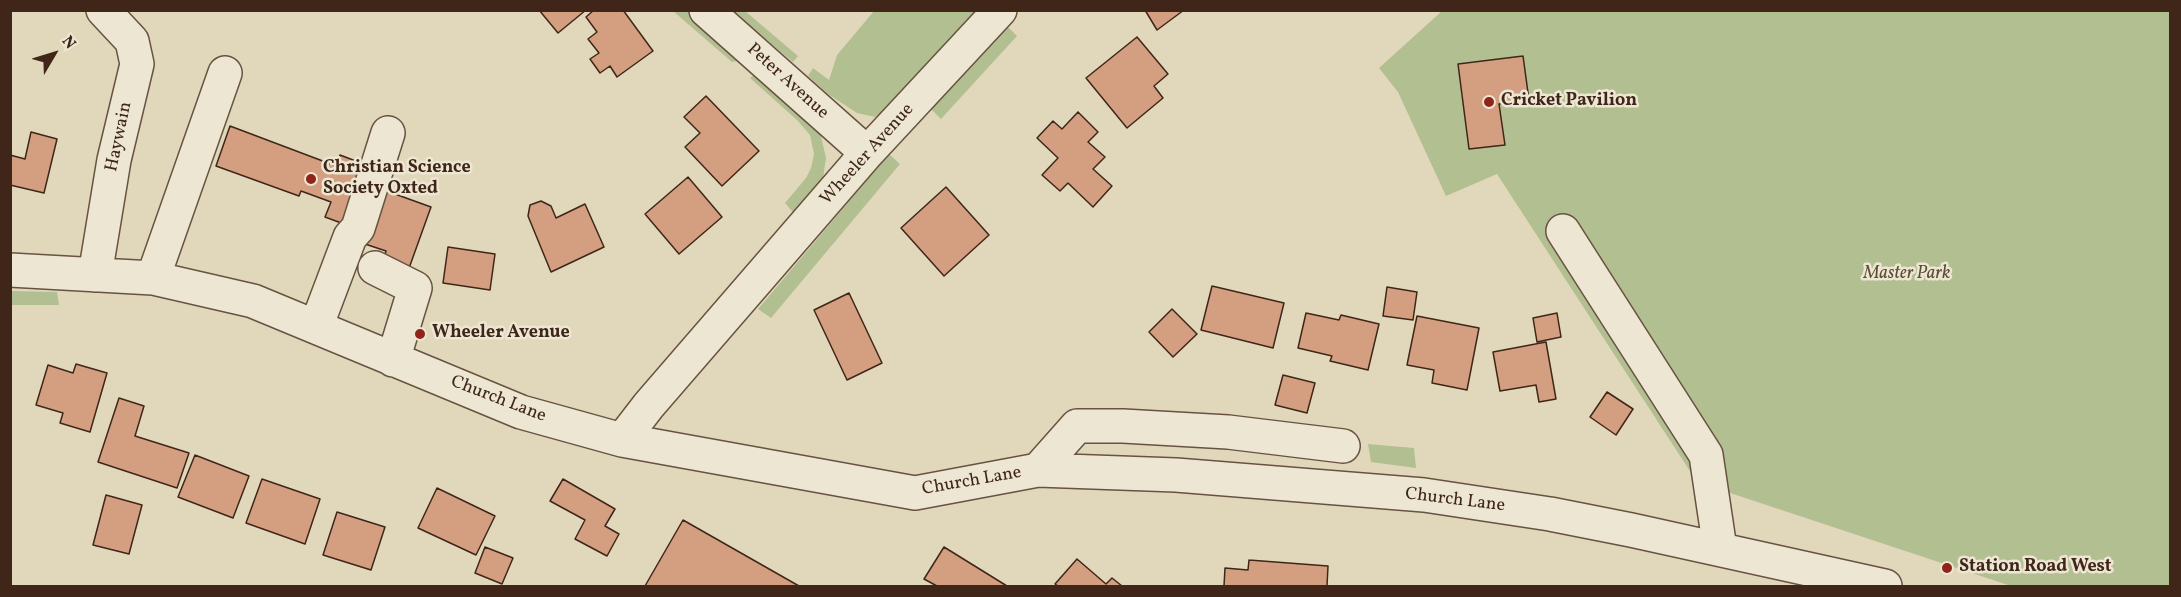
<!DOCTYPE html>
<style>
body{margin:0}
#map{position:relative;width:2181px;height:597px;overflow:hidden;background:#e1d8bc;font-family:Vollkorn,serif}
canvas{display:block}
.frame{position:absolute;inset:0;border:12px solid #3f2618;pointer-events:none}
.north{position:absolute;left:24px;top:24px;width:60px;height:60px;-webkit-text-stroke:4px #ece6d3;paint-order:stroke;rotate:52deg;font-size:16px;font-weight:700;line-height:24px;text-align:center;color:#3f2618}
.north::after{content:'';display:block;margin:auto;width:21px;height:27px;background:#3f2618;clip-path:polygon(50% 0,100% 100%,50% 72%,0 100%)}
</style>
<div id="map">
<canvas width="2181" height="597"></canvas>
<div class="frame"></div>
<div class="north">N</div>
</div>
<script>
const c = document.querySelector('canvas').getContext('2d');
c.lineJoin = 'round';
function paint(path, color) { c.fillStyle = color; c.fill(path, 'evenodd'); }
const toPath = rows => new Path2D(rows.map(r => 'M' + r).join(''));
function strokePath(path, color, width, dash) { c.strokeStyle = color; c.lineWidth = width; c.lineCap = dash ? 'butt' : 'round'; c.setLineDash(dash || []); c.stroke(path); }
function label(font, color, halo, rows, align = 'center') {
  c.font = font + ' Vollkorn,serif'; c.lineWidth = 5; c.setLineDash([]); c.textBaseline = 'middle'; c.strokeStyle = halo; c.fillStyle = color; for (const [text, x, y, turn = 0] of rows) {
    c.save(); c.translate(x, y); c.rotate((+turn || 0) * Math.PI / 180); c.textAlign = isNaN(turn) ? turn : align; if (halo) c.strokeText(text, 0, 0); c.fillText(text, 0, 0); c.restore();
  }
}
paint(toPath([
 [673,11,686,11,739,57,737,61,732,62],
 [732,11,745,11,798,56,793,62],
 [874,11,982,11,890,107,875,117,857,113,828,94,808,76,813,68,829,80,837,55],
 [1442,11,2170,11,2170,586,2011,586,1697,482,1497,174,1446,196,1398,92,1379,68],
 [1008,27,1017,36,941,119,931,109],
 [757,72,820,132,826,158,823,178,818,189,796,216,785,203,806,178,811,168,814,154,810,135,797,120,750,78],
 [889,154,900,164,771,318,758,309],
 [11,291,57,292,59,305,11,305],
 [1368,444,1414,448,1416,468,1371,462]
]), '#b2bf91');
const building = toPath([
 [539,10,586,10,558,33,539,10],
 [594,10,623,10,653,51,617,77,610,66,600,73,590,59,599,53,588,39,597,32,586,17,594,10],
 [1145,10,1184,10,1157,30,1145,10],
 [1137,37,1168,74,1154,86,1163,98,1127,128,1086,78,1137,37],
 [1523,56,1529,100,1499,104,1505,145,1469,149,1458,64,1523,56],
 [706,96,759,151,722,186,685,147,700,133,684,117,706,96],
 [1078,112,1098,132,1088,142,1105,157,1093,169,1112,186,1093,207,1068,183,1060,191,1042,175,1058,158,1037,138,1053,121,1062,129,1078,112],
 [230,126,336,166,340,155,374,168,352,227,325,217,331,202,301,191,299,196,216,166,230,126],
 [31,132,57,139,44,193,10,185,10,155,25,159,31,132],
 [688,177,722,217,679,254,645,214,688,177],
 [946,187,989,235,944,276,901,228,946,187],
 [381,189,431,207,408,271,383,262,386,251,362,243,381,189],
 [541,201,551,206,556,218,585,204,604,247,551,272,528,216,530,205,541,201],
 [448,247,495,254,490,290,443,283,448,247],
 [1212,286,1284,303,1273,348,1201,330,1212,286],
 [1387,287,1417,292,1413,320,1383,316,1387,287],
 [849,293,882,363,847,380,814,310,849,293],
 [1172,309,1197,334,1173,357,1149,332,1172,309],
 [1306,313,1339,320,1341,315,1379,324,1368,370,1330,361,1332,356,1298,348,1306,313],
 [1557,313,1561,337,1537,342,1533,318,1557,313],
 [1417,316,1479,328,1467,390,1432,383,1434,370,1407,365,1417,316],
 [1546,342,1556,399,1539,402,1536,385,1500,391,1493,352,1546,342],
 [76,364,107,373,90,432,60,423,63,413,36,405,48,365,73,373,76,364],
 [1283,375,1315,383,1307,413,1275,405,1283,375],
 [1607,392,1633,409,1616,435,1590,417,1607,392],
 [119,398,144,406,135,436,189,453,177,488,98,462,119,398],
 [195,455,249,476,233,518,178,497,195,455],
 [262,479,320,499,305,544,246,523,262,479],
 [563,479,615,509,605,526,619,534,607,556,575,539,585,520,550,501,563,479],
 [437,488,495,516,476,555,418,528,437,488],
 [106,495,142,505,129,554,93,545,106,495],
 [337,512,385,527,371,570,323,555,337,512],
 [683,520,799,586,645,586,683,520],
 [485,547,513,558,502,584,475,573,485,547],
 [944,547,1007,586,937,586,924,579,944,547],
 [1077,559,1106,584,1112,578,1122,586,1058,586,1055,584,1077,559],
 [1249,560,1328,566,1327,586,1224,586,1225,568,1248,570,1249,560]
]);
paint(building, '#d39f80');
strokePath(building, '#3f2618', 1.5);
const minor = toPath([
 [706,10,867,153],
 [1563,231,1706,455,1720,549],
 [375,268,415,288,393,360],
 [10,270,153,278,253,301,521,412,622,440,915,493,1038,470,1176,475,1424,495,1550,514,1631,530,1885,586],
 [95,275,114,160,137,64,132,41,103,10],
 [153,278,225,73],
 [316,327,350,237,358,228,388,133],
 [622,440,649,405,867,153,1000,10],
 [1038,470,1077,426,1123,426,1228,432,1343,446]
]);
strokePath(minor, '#685241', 36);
strokePath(minor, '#ece6d3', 33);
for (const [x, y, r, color] of [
 [1489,102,6,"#8f2418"],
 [311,179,6,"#8f2418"],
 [420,334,6,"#8f2418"],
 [1947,568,6,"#8f2418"]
]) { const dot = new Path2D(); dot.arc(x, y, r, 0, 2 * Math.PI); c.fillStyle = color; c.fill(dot); strokePath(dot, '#ece6d3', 2); }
label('18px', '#3f2618', '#ece6d3', [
 ["Peter Avenue",787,82,42],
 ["Haywain",120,137,-78],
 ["Wheeler Avenue",868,155,-48],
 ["Church Lane",498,400,21],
 ["Church Lane",972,482,-10],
 ["Church Lane",1455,501,7]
]);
label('bold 18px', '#3f2618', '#ece6d3', [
 ["Cricket Pavilion",1501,102],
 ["Christian Science",323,169],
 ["Society Oxted",323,190],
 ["Wheeler Avenue",432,334],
 ["Station Road West",1959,568]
], 'left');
label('italic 18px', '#5c4c36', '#ece6d3', [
 ["Master Park",1907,275]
]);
</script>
